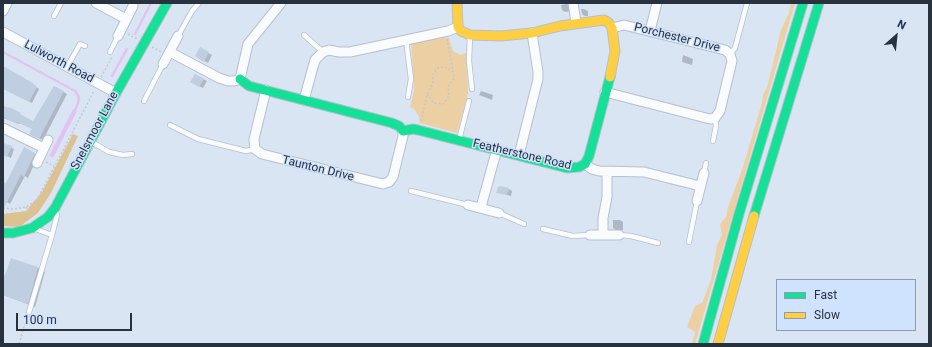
<!DOCTYPE html>
<style>
body{margin:0}
#map{position:relative;width:932px;height:347px;overflow:hidden;background:#dae5f4;font-family:Roboto,sans-serif}
canvas{display:block}
.frame{position:absolute;inset:0;border:4px solid #28313e;pointer-events:none}
.legend{position:absolute;left:776px;top:279px;width:140px;height:52px;box-sizing:border-box;background:#d0e3fe;border:1px solid #8d9cb1;margin:0;padding:5px 7px;list-style:none;font-size:12px;color:#28313e}
.legend li{display:flex;align-items:center;gap:8px;height:20px}
.legend b{width:20px;border:1px solid #8d9cb1}
.north{position:absolute;left:876px;top:16px;width:40px;height:40px;-webkit-text-stroke:3px #d0e3fe;paint-order:stroke;rotate:27deg;font-size:11px;font-weight:700;line-height:16px;text-align:center;color:#28313e}
.north::after{content:'';display:block;margin:auto;width:14px;height:18px;background:#28313e;clip-path:polygon(50% 0,100% 100%,50% 72%,0 100%)}
.scale{position:absolute;left:16px;top:313px;width:116px;height:18px;box-sizing:border-box;border:2px solid #28313e;border-top:0;padding-left:5px;font-size:12px;line-height:14px;white-space:nowrap;color:#28313e;-webkit-text-stroke:3px #d0e3fe;paint-order:stroke}
</style>
<div id="map">
<canvas width="932" height="347"></canvas>
<div class="frame"></div>
<ul class="legend">
<li><b style="height:5px;background:#16e098"></b>Fast</li>
<li><b style="height:5px;background:#ffcf43"></b>Slow</li>
</ul>
<div class="north">N</div>
<div class="scale">100 m</div>
</div>
<script>
const c = document.querySelector('canvas').getContext('2d');
c.lineJoin = 'round';
function paint(path, color) { c.fillStyle = color; c.fill(path, 'evenodd'); }
const toPath = rows => new Path2D(rows.map(r => 'M' + r).join(''));
function strokePath(path, color, width, dash) { c.strokeStyle = color; c.lineWidth = width; c.lineCap = dash ? 'butt' : 'round'; c.setLineDash(dash || []); c.stroke(path); }
function label(font, color, halo, rows, align = 'center') {
  c.font = font + ' Roboto,sans-serif'; c.lineWidth = 3; c.setLineDash([]); c.textBaseline = 'middle'; c.strokeStyle = halo; c.fillStyle = color; for (const [text, x, y, turn = 0] of rows) {
    c.save(); c.translate(x, y); c.rotate((+turn || 0) * Math.PI / 180); c.textAlign = isNaN(turn) ? turn : align; if (halo) c.strokeText(text, 0, 0); c.fillText(text, 0, 0); c.restore();
  }
}
paint(toPath([
 [791,3,795,3,695,344,692,344,695,332,687,327,695,306,702,303,711,280,717,245,722,235,720,224,726,217,728,207,743,167,762,103,763,94,767,88,781,30,789,13],
 [440,38,449,38,453,51,460,55,466,53,468,86,468,94,457,133,420,123,419,117,415,110,410,107,414,90,411,42]
]), '#ecd0a3');
paint(toPath([
 [73,134,78,136,51,193,38,213,19,227,3,226,3,214,26,211,42,192]
]), '#dcc191');
paint(toPath([
 [73,109,77,111,53,158,49,156]
]), '#e0c3f3');
paint(toPath([
 [567,4,570,6,571,11,565,12,562,10,561,5],
 [581,9,584,9,588,11,588,16,585,16,582,14],
 [200,49,212,55,208,63,196,56],
 [683,55,693,59,692,65,682,62],
 [3,67,34,85,39,89,32,103,3,88],
 [195,75,207,81,203,88,191,82],
 [55,87,67,94,43,140,31,134,33,129,20,123,19,124,3,118,3,107,11,109,34,123],
 [481,91,493,95,492,100,479,95],
 [3,143,14,149,11,158,3,154],
 [25,149,38,156,28,178,25,176,10,204,3,200,3,184,6,184],
 [509,189,512,191,511,196,497,192],
 [613,220,620,220,623,222,623,230,616,230,613,228],
 [11,259,38,268,45,272,35,307,3,295,3,283]
]), '#0003');
strokePath(toPath([
 [135,34,151,3],
 [3,52,75,91,79,97,78,103,75,110],
 [112,76,127,49]
]), '#e0c3f3', 2.5);
paint(toPath([
 [200,47,209,52,204,62,195,56],
 [3,66,31,82,37,87,29,102,3,89],
 [195,74,204,79,199,87,190,82],
 [54,86,64,91,39,139,29,134,32,129,16,122,15,123,3,117,3,106,11,108,21,113,20,114,33,121],
 [3,143,12,146,7,157,3,155],
 [24,147,35,153,24,177,21,175,3,210,3,182,6,183],
 [500,186,509,188,507,195,496,193,498,187,499,187],
 [11,258,38,267,28,304,3,295,3,280]
]), '#c0cee1');
const lane = toPath([
 [54,16,61,3],
 [304,35,323,52],
 [470,35,469,61,472,89],
 [178,36,192,11,199,3],
 [406,40,411,79,408,97],
 [110,52,118,36],
 [730,54,735,48,747,3],
 [67,67,80,44,85,46],
 [144,101,163,64],
 [170,125,198,139,246,151,255,149],
 [459,140,469,101],
 [90,141,109,152,123,155,132,154],
 [713,141,716,126,715,118],
 [704,173,706,163],
 [411,191,468,205],
 [499,213,524,224],
 [33,228,52,235],
 [543,229,573,236,590,235],
 [619,235,631,236,658,243],
 [689,242,697,201],
 [29,312,52,235,57,215,55,210]
]);
const street = toPath([
 [96,3,126,19],
 [573,3,576,23],
 [3,11,7,3],
 [650,31,657,3],
 [3,32,116,93],
 [118,36,133,6],
 [170,52,219,78,228,81,234,81,240,79,248,44,281,3],
 [163,64,178,36],
 [266,90,254,139,255,149,262,154,383,184,389,182,393,177,403,136,403,131],
 [605,92,710,119,715,118,720,111,732,61,730,54,725,50,624,25,612,28],
 [304,100,313,67,315,60,323,52,329,50,339,52,350,52,448,31,458,27],
 [3,128,44,148],
 [519,155,538,79,538,72,532,33],
 [37,163,48,140],
 [585,164,592,169,599,171,644,172,700,186],
 [697,201,704,173],
 [468,205,499,213],
 [481,207,497,149],
 [590,235,619,235],
 [603,235,603,218,607,197,607,172]
]);
const fast = toPath([
 [240,79,249,86,392,123,399,126,403,131,413,129,418,130,567,168,579,167,585,164,589,156,610,77],
 [754,216,819,3],
 [3,233,13,233,32,228,48,217,55,208,116,93,167,3],
 [703,344,739,214,803,3]
]);
const slow = toPath([
 [457,3,458,27,461,31,470,35,501,36,532,33,560,26,604,20,609,23,612,28,615,51,610,77],
 [718,344,754,216]
]);
strokePath(lane, '#b6bfcc', 6);
strokePath(street, '#b6bfcc', 11);
strokePath(fast, '#b6bfcc', 11);
strokePath(slow, '#b6bfcc', 11);
strokePath(toPath([
 [128,34,137,39],
 [447,39,453,72],
 [152,47,161,52],
 [101,77,112,57],
 [421,121,428,92,433,84,433,75,435,71,438,68,444,67,449,69,453,72,454,78,448,87,449,95,445,102,443,104,433,103,427,94],
 [46,162,54,166],
 [26,207,31,217],
 [3,208,14,209,26,207,37,200,94,91],
 [19,344,27,317]
]), '#c4c7cd', 1.5, [2, 2]);
strokePath(lane, '#f9fbfd', 4.5);
strokePath(street, '#f9fbfd', 9);
strokePath(fast, '#16e098', 9);
strokePath(slow, '#ffcf43', 9);
label('12px', '#28313e', '#d0e3fe', [
 ["Porchester Drive",677,38,14],
 ["Lulworth Road",59,62,28],
 ["Snelsmoor Lane",95,131,-62],
 ["Featherstone Road",522,155,13],
 ["Taunton Drive",318,169,14]
]);
</script>
